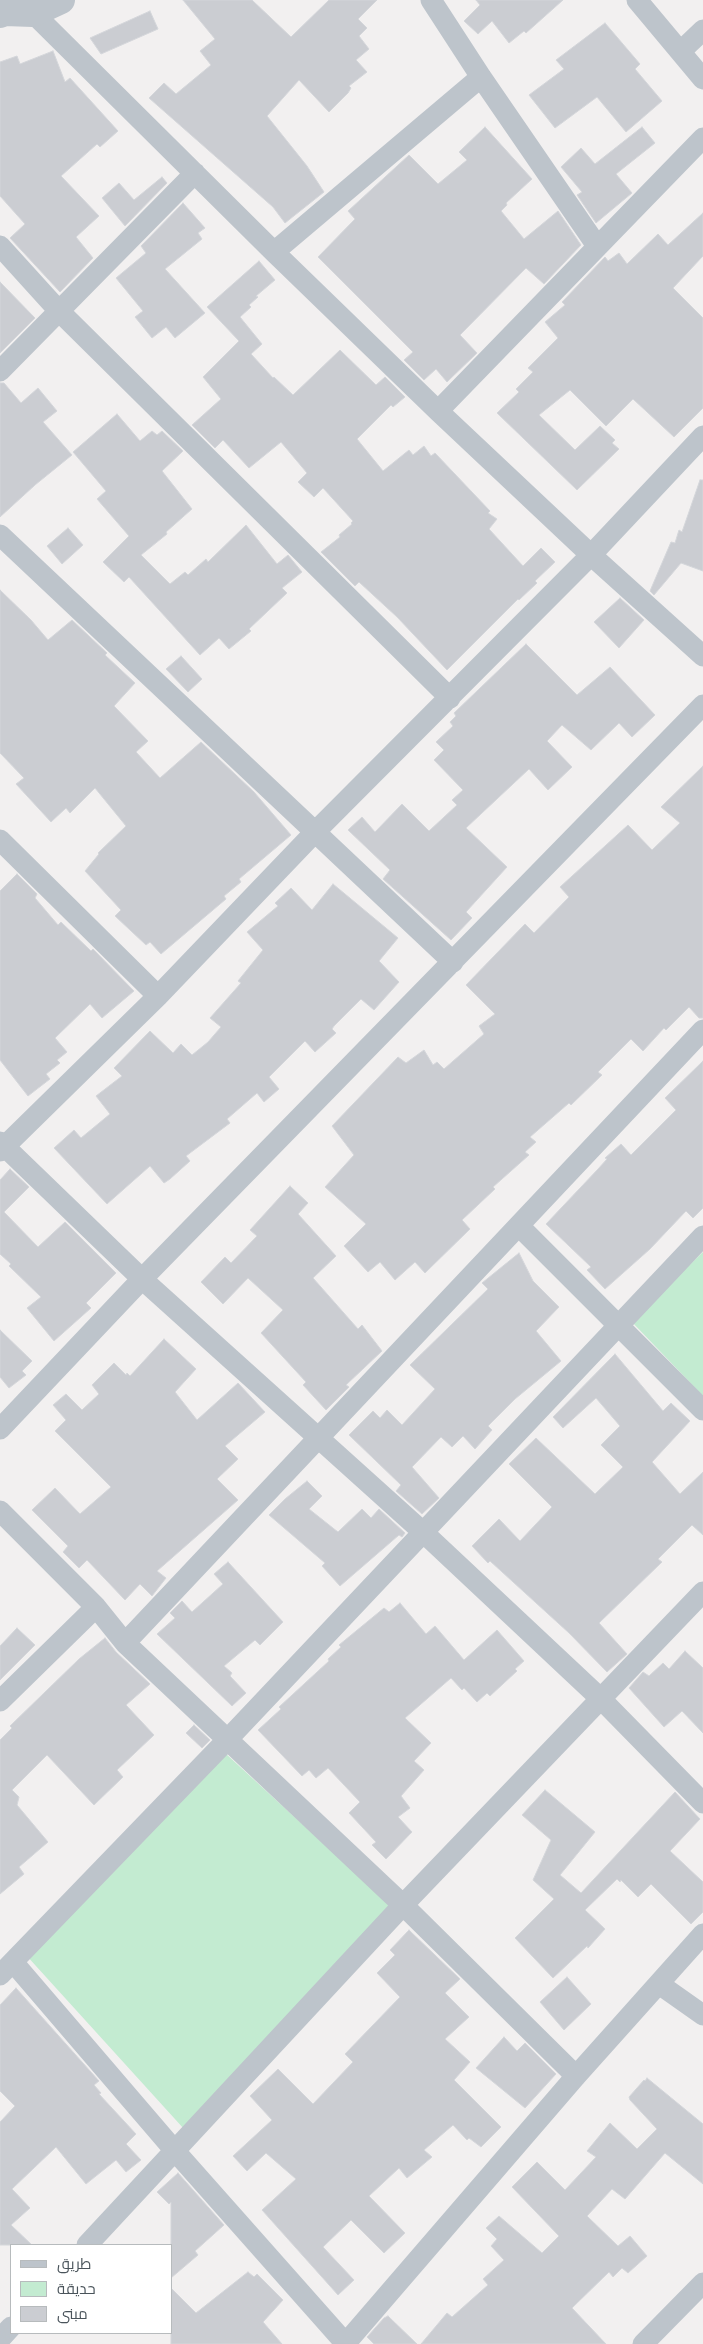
<!DOCTYPE html>
<meta charset="utf-8">
<style>
body{margin:0}
#map{position:relative;width:703px;height:2344px;overflow:hidden;background:#f2f0f0;font-family:"Fira Sans Condensed",Cairo,sans-serif}
canvas{display:block}
.legend{position:absolute;left:10px;top:2244px;width:162px;height:90px;box-sizing:border-box;background:#fff;border:1px solid #b7bbbd;margin:0;padding:6px 9px;list-style:none;font-size:15px;color:#4a545b}
.legend li{display:flex;align-items:center;gap:10px;height:25px}
.legend b{width:25px;border:1px solid #b7bbbd}
</style>
<div id="map">
<canvas width="703" height="2344"></canvas>
<ul class="legend">
<li><b style="height:6px;background:#bdc4cb"></b>طريق</li>
<li><b style="height:14px;background:#c3ebd1"></b>حديقة</li>
<li><b style="height:14px;background:#cbcdd2"></b>مبنى</li>
</ul>
</div>
<script>
const c = document.querySelector('canvas').getContext('2d');
c.lineJoin = 'round';
function paint(path, color) { c.fillStyle = color; c.fill(path, 'evenodd'); }
const toPath = rows => new Path2D(rows.map(r => 'M' + r).join(''));
function strokePath(path, color, width, dash) { c.strokeStyle = color; c.lineWidth = width; c.lineCap = dash ? 'butt' : 'round'; c.setLineDash(dash || []); c.stroke(path); }
paint(toPath([
 [703,1252,703,1396,631,1321],
 [225,1753,391,1906,184,2129,26,1955]
]), '#c3ebd1');
const building = toPath([
 [183,0,252,0,291,37,329,0,377,0,358,19,367,28,359,36,369,49,356,60,367,72,349,86,351,88,348,93,329,112,299,80,267,116,307,166,324,192,285,223,273,207,149,98,164,83,176,94,211,65,200,51,215,39,183,0],
 [476,0,563,0,526,33,524,31,509,43,492,21,478,34,464,21,480,5,476,0],
 [150,11,158,29,101,54,90,38,150,11],
 [605,23,640,64,635,69,662,101,626,132,597,97,555,128,529,95,564,69,556,60,605,23],
 [53,51,65,82,70,78,118,131,100,147,97,144,61,176,99,216,76,237,93,258,60,292,10,238,25,224,0,196,0,62,17,56,20,64,53,51],
 [485,127,532,179,506,203,507,205,501,211,524,239,558,211,581,245,544,284,526,268,460,335,477,353,447,382,436,369,424,380,404,360,413,352,318,257,355,219,348,211,409,155,438,184,467,160,459,152,485,127],
 [642,127,655,143,616,174,632,193,596,223,577,195,582,192,561,167,581,148,595,164,642,127],
 [162,177,167,183,125,226,102,198,119,183,134,200,162,177],
 [183,203,205,228,198,233,202,239,165,269,205,313,175,338,166,327,152,338,135,317,143,311,116,278,146,253,141,246,183,203],
 [703,213,703,256,673,288,703,318,703,408,674,437,633,399,606,426,570,390,539,415,575,450,600,426,615,440,612,443,619,449,577,490,497,413,519,392,516,389,533,372,528,368,558,338,545,322,565,305,562,302,605,257,608,261,619,253,627,264,658,234,668,245,703,213],
 [259,261,275,280,256,296,258,297,249,305,251,307,240,317,262,344,251,354,273,378,274,377,293,395,340,350,376,385,385,377,405,397,393,407,391,405,357,439,383,471,409,450,413,455,424,446,431,456,435,453,490,511,488,513,497,519,489,529,523,566,541,548,555,562,535,581,537,583,519,600,518,599,447,670,397,617,359,582,355,586,321,552,340,537,339,535,352,524,351,523,353,521,323,488,314,497,298,482,307,473,281,442,249,468,223,440,215,448,192,425,221,399,203,377,239,341,207,307,259,261],
 [0,282,35,318,0,353,0,282],
 [0,383,4,383,21,403,38,388,57,411,43,422,72,455,35,485,0,517,0,383],
 [117,414,140,441,152,431,157,435,162,431,183,451,162,471,192,509,166,532,167,534,141,555,170,584,185,572,188,575,206,559,208,562,246,525,277,564,288,555,302,572,282,588,287,593,249,629,251,631,229,649,219,638,200,655,129,577,124,582,103,562,129,536,97,499,106,491,73,452,117,414],
 [700,480,703,480,703,571,681,563,654,595,650,591,671,542,675,543,679,530,682,532,700,480],
 [68,528,83,545,62,564,47,546,68,528],
 [0,590,31,620,48,640,72,620,107,653,105,655,135,683,114,706,148,741,136,752,160,778,201,742,254,792,291,835,239,879,241,882,224,896,226,899,161,954,150,942,146,945,115,916,121,910,85,871,99,854,98,853,126,826,95,788,70,813,66,808,51,822,16,784,24,778,0,753,0,590],
 [620,598,644,620,619,648,594,622,620,598],
 [526,644,577,695,610,667,655,715,632,737,619,723,591,750,562,725,547,741,572,767,548,790,529,769,466,828,507,867,466,912,472,918,451,940,383,879,390,870,348,830,362,817,375,832,402,804,429,831,457,805,452,800,463,790,434,760,444,750,436,742,453,726,450,722,456,716,454,713,526,644],
 [181,656,202,679,188,692,166,669,181,656],
 [703,766,703,1018,699,1018,689,1007,666,1030,664,1028,643,1051,631,1039,598,1072,602,1075,571,1105,569,1103,530,1137,536,1142,525,1152,529,1155,493,1187,495,1189,462,1220,470,1229,425,1273,415,1262,395,1280,380,1262,368,1272,344,1246,366,1224,325,1187,354,1155,332,1126,398,1057,406,1063,424,1050,433,1065,437,1062,444,1069,484,1034,479,1026,495,1014,466,985,525,924,534,933,569,897,560,887,628,825,652,850,680,823,661,807,703,766],
 [17,874,37,894,35,898,58,925,61,922,91,951,93,949,134,991,102,1018,90,1004,55,1038,67,1052,57,1060,60,1063,46,1074,50,1079,28,1096,0,1060,0,891,17,874],
 [333,884,398,938,379,961,399,982,374,1010,361,999,334,1026,332,1029,336,1033,315,1052,305,1041,269,1077,279,1089,264,1102,257,1093,227,1119,230,1123,186,1156,190,1161,170,1179,164,1183,150,1166,107,1204,54,1148,74,1130,81,1138,110,1114,96,1096,122,1076,114,1068,150,1031,173,1053,181,1044,192,1055,208,1042,221,1027,210,1018,241,983,238,981,263,950,247,932,278,906,275,903,291,888,312,910,333,884],
 [703,1061,703,1208,693,1218,686,1211,650,1249,605,1289,587,1270,591,1267,546,1224,598,1169,607,1159,605,1158,621,1144,631,1155,676,1110,665,1098,703,1061],
 [10,1169,29,1187,4,1212,38,1247,65,1222,116,1273,86,1303,91,1308,54,1341,27,1308,41,1297,9,1266,11,1264,0,1254,0,1180,10,1169],
 [290,1186,308,1203,298,1214,336,1256,313,1278,358,1329,362,1325,382,1351,346,1385,349,1387,326,1410,303,1385,306,1382,261,1333,283,1310,248,1278,223,1304,201,1282,225,1257,231,1263,257,1236,250,1230,290,1186],
 [519,1253,533,1281,559,1307,536,1331,561,1361,515,1399,488,1426,492,1430,475,1449,463,1436,452,1447,441,1437,412,1467,439,1498,422,1514,396,1491,401,1485,349,1435,373,1411,380,1418,387,1410,402,1425,435,1389,410,1365,488,1289,482,1283,519,1253],
 [0,1330,32,1361,22,1371,26,1375,9,1388,0,1377,0,1330],
 [164,1339,196,1369,175,1392,197,1420,238,1383,265,1412,225,1446,238,1459,217,1479,238,1500,157,1571,166,1578,152,1596,140,1584,125,1600,87,1560,79,1568,63,1552,68,1546,32,1510,55,1488,80,1514,111,1487,55,1431,66,1420,53,1405,66,1394,82,1410,99,1394,92,1385,114,1363,126,1375,127,1373,130,1376,164,1339],
 [615,1354,663,1411,671,1403,690,1421,652,1462,680,1494,703,1472,703,1535,692,1525,658,1559,662,1562,599,1623,627,1654,607,1672,569,1633,490,1561,488,1563,472,1546,499,1519,520,1541,552,1507,509,1464,536,1438,595,1494,623,1467,601,1445,620,1426,596,1398,563,1428,553,1417,615,1354],
 [307,1481,322,1496,309,1509,338,1532,362,1509,371,1518,379,1509,405,1533,402,1537,399,1535,340,1586,322,1566,325,1563,269,1515,285,1499,307,1481],
 [228,1562,283,1622,260,1645,255,1640,224,1666,232,1673,230,1676,246,1693,232,1706,157,1634,175,1618,170,1613,182,1601,192,1612,223,1584,214,1574,228,1562],
 [400,1603,426,1634,435,1626,464,1660,497,1630,524,1661,515,1669,517,1671,490,1696,487,1693,477,1702,464,1688,462,1690,451,1678,405,1718,431,1743,414,1761,424,1770,401,1796,410,1808,398,1817,412,1832,386,1859,372,1845,376,1842,349,1813,360,1802,328,1768,316,1778,309,1770,302,1776,258,1730,281,1709,279,1707,329,1661,328,1659,341,1647,339,1645,384,1608,389,1612,400,1603],
 [17,1628,35,1645,0,1680,0,1646,17,1628],
 [105,1638,116,1652,150,1684,126,1705,154,1735,117,1770,123,1777,94,1805,47,1755,12,1790,19,1797,17,1805,48,1842,19,1867,24,1874,0,1894,0,1740,12,1728,10,1726,79,1659,105,1638],
 [685,1651,703,1668,703,1733,682,1711,664,1727,629,1688,643,1672,649,1676,663,1663,669,1669,685,1651],
 [194,1725,210,1740,202,1748,186,1733,194,1725],
 [545,1790,595,1832,560,1875,581,1893,675,1792,700,1819,670,1851,703,1882,703,1912,691,1924,651,1884,638,1897,621,1880,620,1882,617,1879,585,1910,605,1929,588,1948,587,1946,553,1978,515,1938,554,1899,533,1880,551,1840,522,1815,545,1790],
 [409,1930,460,1979,445,1993,469,2017,445,2039,470,2062,454,2080,501,2127,481,2147,469,2138,467,2140,453,2125,424,2150,432,2157,407,2178,399,2168,369,2196,405,2233,384,2253,351,2220,323,2247,354,2280,338,2295,262,2210,296,2179,266,2153,247,2171,233,2156,272,2120,250,2096,278,2069,313,2104,353,2062,345,2054,400,1997,377,1973,395,1955,390,1950,409,1930],
 [567,1977,591,2004,564,2030,540,2002,567,1977],
 [16,1988,99,2081,94,2085,101,2093,99,2094,136,2134,126,2144,141,2160,126,2172,116,2160,86,2184,56,2147,12,2189,30,2208,11,2225,32,2245,0,2245,0,2122,15,2106,0,2091,0,2005,16,1988],
 [504,2037,517,2051,525,2043,556,2074,525,2108,476,2068,504,2037],
 [647,2078,703,2124,703,2184,665,2153,625,2199,612,2189,587,2216,618,2246,630,2236,647,2256,628,2273,622,2268,613,2277,609,2272,572,2308,606,2344,421,2344,447,2313,452,2317,488,2285,483,2279,504,2260,491,2246,497,2239,486,2228,499,2216,542,2253,559,2236,512,2187,537,2162,565,2190,596,2157,587,2151,610,2123,637,2149,657,2129,630,2100,629,2097,644,2080,645,2081,647,2078],
 [178,2173,224,2225,195,2251,198,2255,171,2278,171,2202,169,2204,157,2192,178,2173],
 [248,2272,254,2277,257,2274,283,2300,263,2322,282,2344,171,2344,171,2288,196,2313,248,2272],
 [388,2316,417,2344,374,2344,367,2337,384,2318,388,2316]
]);
paint(building, '#cbcdd2');
strokePath(building, '#d4d6da', 1);
strokePath(toPath([
 [431,0,481,77,597,246],
 [637,0,703,79],
 [33,13,274,252,438,411,591,555,703,656],
 [681,51,703,30],
 [0,246,59,311,450,698],
 [274,252,481,77],
 [0,371,195,173],
 [438,411,703,138],
 [0,535,453,962],
 [0,840,158,996],
 [0,1142,142,1279,424,1533,601,1699,703,1803],
 [0,1151,158,996,316,831,591,555,703,436],
 [519,1226,703,1410],
 [0,1429,142,1279,703,705],
 [0,1511,96,1607,125,1643,403,1905,576,2076],
 [125,1643,703,1030],
 [0,1701,96,1607],
 [13,1962,175,2151,346,2344],
 [0,1975,227,1740,703,1236],
 [659,1984,703,2015],
 [87,2245,403,1905,703,1592],
 [0,2339,11,2327],
 [345,2344,576,2076,703,1934],
 [643,2344,703,2283]
]), '#bdc4cb', 21);
strokePath(toPath([
 [0,14,5,12,33,13,61,0]
]), '#bdc4cb', 28);
</script>
